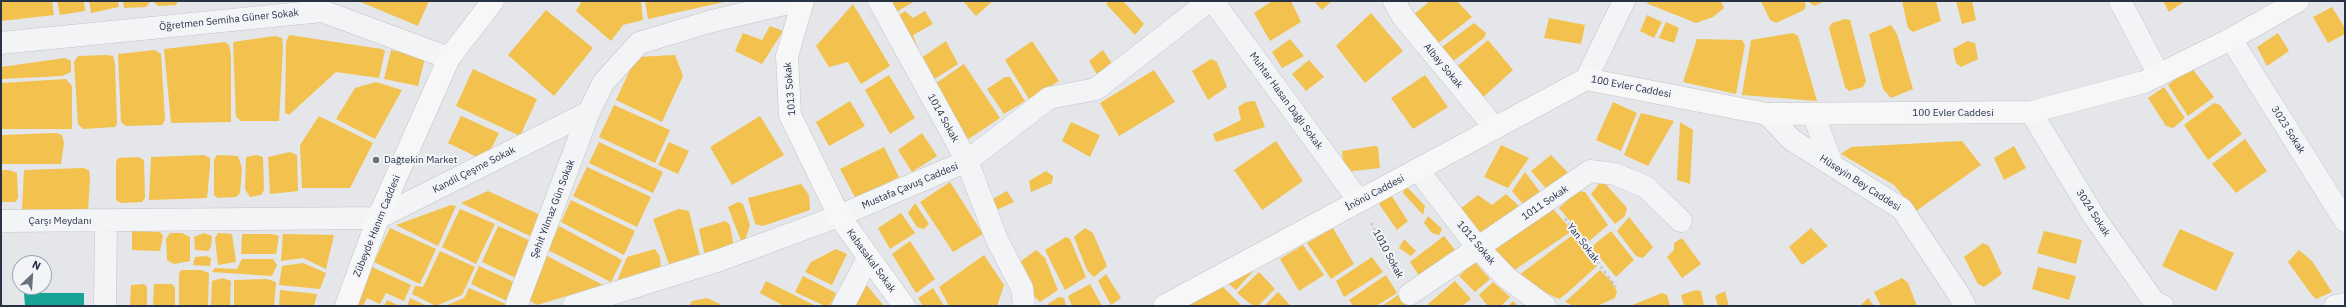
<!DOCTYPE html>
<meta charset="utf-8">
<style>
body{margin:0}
#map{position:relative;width:2346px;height:307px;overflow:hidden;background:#e4e6e9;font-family:"IBM Plex Sans",sans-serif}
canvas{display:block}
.frame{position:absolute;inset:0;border:2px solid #283245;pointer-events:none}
.north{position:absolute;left:12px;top:255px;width:40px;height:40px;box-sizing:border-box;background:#f2f4f8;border:1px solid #a1a6b0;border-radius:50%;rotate:25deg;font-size:11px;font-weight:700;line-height:16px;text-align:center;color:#283245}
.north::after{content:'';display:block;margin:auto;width:14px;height:18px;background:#6a717e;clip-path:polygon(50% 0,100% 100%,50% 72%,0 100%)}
</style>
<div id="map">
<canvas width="2346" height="307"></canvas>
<div class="frame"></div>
<div class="north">N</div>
</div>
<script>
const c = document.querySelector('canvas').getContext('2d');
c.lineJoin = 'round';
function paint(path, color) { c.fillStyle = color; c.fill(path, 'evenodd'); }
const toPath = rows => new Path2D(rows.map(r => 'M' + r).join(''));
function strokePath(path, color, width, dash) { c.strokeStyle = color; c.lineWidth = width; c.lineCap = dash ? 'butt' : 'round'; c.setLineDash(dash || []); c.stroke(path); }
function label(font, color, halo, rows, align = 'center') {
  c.font = font + ' "IBM Plex Sans",sans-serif'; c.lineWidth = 4; c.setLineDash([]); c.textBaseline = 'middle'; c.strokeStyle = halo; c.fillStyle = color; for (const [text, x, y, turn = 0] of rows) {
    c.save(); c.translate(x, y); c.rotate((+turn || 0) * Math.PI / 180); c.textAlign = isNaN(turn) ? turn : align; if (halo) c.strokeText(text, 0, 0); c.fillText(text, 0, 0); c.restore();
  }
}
paint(toPath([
 [1,1,52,1,54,15,1,21],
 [57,1,84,1,85,11,60,15],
 [89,1,118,1,119,7,91,13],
 [123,1,151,1,146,7,124,8],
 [153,1,178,1,176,5,158,6],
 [358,1,429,1,418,26],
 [582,1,641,1,643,20,623,25,611,41,576,11],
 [645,1,724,1,724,2,648,19],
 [886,1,915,1,893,14],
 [963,1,993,1,976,16],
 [1109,1,1123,1,1144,24,1135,35,1106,4],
 [1272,1,1291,1,1301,22,1270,41,1254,13],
 [1314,1,1332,1,1322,10],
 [1430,1,1457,1,1472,17,1436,45,1412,16],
 [1651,1,1721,1,1724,8,1713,17,1696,23,1646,3],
 [1761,1,1804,1,1806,5,1804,10,1776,23,1770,20],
 [1808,1,1825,1,1814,6],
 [1902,1,1936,1,1941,21,1913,32,1908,28],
 [1956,1,1972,1,1976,20,1962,24],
 [2163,1,2185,1,2169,12],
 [853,4,890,66,861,84,848,62,829,67,816,46],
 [2332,7,2345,28,2345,34,2328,43,2313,17],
 [546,10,593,48,554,96,508,55],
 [905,11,913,18,925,11,933,24,913,35,919,51,914,56,895,18],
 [1371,13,1403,51,1365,83,1336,46],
 [1647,15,1662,22,1654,38,1640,31],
 [1549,18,1585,25,1581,44,1544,38],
 [1845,19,1850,20,1866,81,1863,87,1849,91,1845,87,1829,28,1832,23],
 [1666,22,1679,28,1674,43,1659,38],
 [1474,23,1486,33,1484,38,1452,62,1442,47],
 [1891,25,1897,34,1913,89,1891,98,1883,89,1869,34],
 [770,26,783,31,762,64,735,51,743,33,762,40],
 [1793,33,1798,36,1817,101,1742,95,1751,40],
 [2278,33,2289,51,2267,66,2257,47],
 [289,35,382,49,385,51,379,78,336,72,289,115,285,113,286,42],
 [275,36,282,38,283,47,279,121,241,121,236,117,233,42],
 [1290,39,1304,56,1282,68,1272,52],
 [1697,39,1742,40,1745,45,1736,94,1683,82],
 [1488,40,1513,70,1480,100,1454,69],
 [946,41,958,64,930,82,917,61],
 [1032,41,1059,81,1029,99,1005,60],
 [1967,41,1975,43,1978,59,1961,67,1956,63,1953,49],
 [225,42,229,45,231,55,231,122,171,123,164,49],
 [155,50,161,54,165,120,162,125,126,126,121,122,118,54],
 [391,50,425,58,418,86,384,79],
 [1103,50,1113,65,1098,76,1089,61],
 [107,55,113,56,115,64,117,123,115,127,83,129,78,124,74,62,78,56],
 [675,55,683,76,662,122,616,100,636,57],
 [65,58,71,61,71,72,62,76,1,79,1,67],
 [1211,59,1217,62,1227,87,1208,100,1192,71],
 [1309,60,1324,77,1306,91,1292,74],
 [964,64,1000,118,964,142,929,88],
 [2191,67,2214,97,2188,116,2168,85],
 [473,69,537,99,520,136,456,106],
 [1154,70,1175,102,1119,136,1100,103],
 [889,75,915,118,890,134,865,90],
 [1425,75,1448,107,1413,129,1391,98],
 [1005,77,1010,77,1025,101,1004,114,987,89],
 [66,79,72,86,72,129,1,129,1,83],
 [376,82,402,90,375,139,336,119,355,88],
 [2164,87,2185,118,2173,128,2166,126,2148,98],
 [850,101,865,126,829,146,816,122],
 [1255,101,1265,127,1216,142,1213,134,1241,120,1238,107,1246,102],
 [1613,102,1637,113,1621,151,1596,140],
 [2214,103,2220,105,2242,134,2208,160,2184,125],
 [614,105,670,130,655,163,599,137],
 [1641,113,1674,121,1648,166,1624,155],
 [319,116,373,143,350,188,302,188,300,145],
 [461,116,499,133,485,161,448,143],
 [760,116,784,155,732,185,710,147],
 [1071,122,1100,135,1090,157,1062,141],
 [1680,122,1693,130,1690,184,1677,180],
 [56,133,62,135,64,143,61,164,1,164,1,135],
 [922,133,937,156,912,172,898,150],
 [2245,139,2267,171,2236,193,2212,164],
 [1276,141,1303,181,1262,210,1234,170],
 [1962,141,1981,165,1916,211,1894,185,1841,154,1851,147],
 [599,142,663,172,653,193,589,163],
 [669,142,689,151,678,174,658,165],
 [1501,145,1529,158,1508,188,1484,177],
 [1374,146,1378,147,1380,168,1344,172,1342,151],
 [2014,146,2026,168,2004,180,1994,158],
 [884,147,899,177,856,199,840,169],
 [290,152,297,155,298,191,270,194,268,157],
 [204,155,210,158,210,167,207,198,149,200,151,157],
 [217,155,238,156,242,168,240,193,236,197,218,198,214,195,214,160],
 [256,155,263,157,264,190,261,195,250,197,245,189,246,157],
 [1551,155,1571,176,1550,193,1531,171],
 [138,157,144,160,145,198,142,202,121,203,116,200,116,162,118,158],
 [587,167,651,197,637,227,573,196],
 [83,168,89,170,90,177,88,211,22,211,24,170],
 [1,170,9,170,17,173,18,198,15,202,1,202],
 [1046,171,1053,176,1052,183,1031,192,1029,181],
 [1525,172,1543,196,1527,209,1512,191],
 [1602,180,1627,208,1625,216,1615,224,1591,194],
 [950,182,983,234,953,252,920,202],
 [801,184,809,195,810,210,763,226,755,224,748,198],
 [1405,185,1425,206,1423,215,1403,193],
 [1387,189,1408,221,1397,230,1375,198],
 [488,191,545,217,534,238,461,203],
 [1007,191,1014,202,994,211,989,201],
 [1578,191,1585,192,1608,225,1588,242,1559,208],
 [1506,194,1518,205,1519,214,1485,242,1460,209,1478,195,1492,205],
 [571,200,635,231,624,255,561,222],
 [738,202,743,204,750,225,743,246,728,207],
 [1547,202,1570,228,1569,233,1507,275,1486,250],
 [915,203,929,224,924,229,917,227,908,213],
 [451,205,456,206,438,246,396,225],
 [460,209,495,224,476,264,442,247],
 [679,209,689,211,700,256,670,267,653,219],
 [901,213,915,233,890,249,878,228],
 [1428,216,1442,229,1439,235,1432,233,1424,223],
 [1629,217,1653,247,1643,258,1636,256,1617,231],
 [725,221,730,225,734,248,705,256,699,229],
 [498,226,533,242,516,278,482,262],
 [559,226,622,260,611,282,548,250],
 [390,228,436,249,420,284,374,262],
 [1085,228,1093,233,1107,266,1094,277,1087,270,1074,237],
 [1333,228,1354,264,1331,279,1307,243],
 [1811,228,1828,246,1802,265,1789,247],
 [2180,229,2234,253,2216,291,2162,266],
 [132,231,160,232,163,236,160,251,132,250],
 [1611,231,1634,260,1616,277,1591,247],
 [2044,231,2082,240,2076,264,2037,253],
 [170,233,182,233,190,237,190,261,174,264,167,260,166,239],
 [204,233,212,236,211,247,208,251,195,250,194,237],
 [218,233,232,234,236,262,218,265,215,238],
 [242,234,272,234,279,236,276,254,241,254],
 [283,234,334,235,326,269,303,258,281,261],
 [1444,236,1459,255,1422,280,1410,262],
 [1571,236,1576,237,1597,266,1566,294,1559,299,1515,278],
 [1066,237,1070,239,1086,277,1065,290,1045,250],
 [1682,238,1701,264,1682,278,1667,257,1674,250,1674,243],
 [1404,239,1416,251,1411,256,1399,248],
 [910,241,935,279,916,293,892,254],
 [1983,243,1989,246,2002,274,1984,287,1978,284,1964,257],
 [1303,245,1324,275,1299,291,1280,259],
 [655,249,660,257,661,270,617,281,627,257],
 [836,249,847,254,832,285,805,272,811,262],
 [1036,250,1045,258,1058,290,1040,302,1033,295,1020,262],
 [2299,250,2312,261,2332,292,2316,299,2311,294,2288,262],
 [440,251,475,267,462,295,436,306,412,294,415,286,423,287],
 [984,255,1004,285,997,306,949,306,939,287],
 [206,256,211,258,210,266,193,265,195,257],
 [547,256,603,285,537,305,527,299],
 [1372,257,1383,272,1344,297,1336,281],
 [242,259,273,259,277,265,272,276,212,272,215,268,237,269],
 [1474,261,1490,279,1475,292,1459,276],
 [303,263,326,273,320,289,279,285,282,266],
 [479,266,516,283,507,301,471,284],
 [372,267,411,285,404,301,386,293,380,304,367,298,363,306,353,306],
 [2038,267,2076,276,2069,300,2032,289],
 [1256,268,1236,290,1223,279],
 [181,270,201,270,209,273,208,306,179,306,179,274],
 [1600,270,1612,282,1617,292,1615,298,1597,306,1574,306,1565,302],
 [1259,272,1275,289,1258,306,1253,306,1237,293],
 [1106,274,1121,298,1111,305,1098,281],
 [1386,275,1397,293,1376,306,1353,306,1349,300],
 [803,276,836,293,830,306,825,306,795,292],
 [859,276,884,306,850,306],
 [223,278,231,281,230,306,211,306,212,281],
 [1902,278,1908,283,1917,306,1881,306,1874,292],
 [267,279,276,282,274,306,234,306,234,280],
 [1216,280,1242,306,1192,306,1190,303],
 [766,281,816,306,784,306,760,293],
 [1455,281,1471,299,1462,306,1429,306,1428,304],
 [1493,282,1510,297,1501,306,1488,306,1479,295],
 [144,284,147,287,147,306,130,306,131,285],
 [154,284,172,284,175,288,175,306,153,306],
 [1090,284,1102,306,1072,306,1068,296],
 [469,288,506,304,505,306,445,306,464,298],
 [933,288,944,306,923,306,918,298],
 [280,290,317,294,314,306,279,306],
 [1696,290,1701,291,1704,306,1684,306,1681,295],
 [1725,291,1729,306,1718,306,1715,296],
 [1278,292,1291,306,1264,306],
 [1662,293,1667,295,1670,306,1630,306],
 [1398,295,1406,306,1382,306],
 [1059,297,1064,298,1066,306,1045,306],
 [410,298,427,306,407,306],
 [707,298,720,304,719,306,689,306,692,301],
 [1868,298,1874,306,1860,306],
 [387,300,400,306,384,306],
 [1513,301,1518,306,1508,306]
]), '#f2c14e');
paint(toPath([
 [24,293,84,293,84,306,25,306]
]), '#17a398');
const street = toPath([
 [879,1,967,161,997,240,1022,288,1024,306],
 [1213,1,1359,201],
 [1394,1,1403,17,1495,128],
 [2120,1,2159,75],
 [2231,39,2345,221],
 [1,43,322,11,449,58],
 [1586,79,1624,1],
 [2031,112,2095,218,2155,303,2163,306],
 [1767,114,1792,140,1902,209,1958,293,1965,306],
 [1813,114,1832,164],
 [1418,170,1478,248,1507,278,1545,306],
 [1,221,378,218,589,112,603,83,639,43,712,21,797,1],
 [1410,294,1590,171,1615,174,1646,187,1681,221],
 [105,306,106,221],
 [516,306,589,112],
 [573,306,720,260,839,216,967,161,1049,98,1096,89,1209,1],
 [843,306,868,258],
 [2335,306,2345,304]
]);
const secondary = toPath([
 [803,1,787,56,790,115,839,216,904,306],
 [1164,306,1586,79,1767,114,2031,112,2144,82,2231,39,2298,1]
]);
const primary = toPath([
 [346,306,378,218,449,58,493,1]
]);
strokePath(street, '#c2c4c7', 23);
strokePath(secondary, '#c2c4c7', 23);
strokePath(primary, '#c0c3c7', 23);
strokePath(toPath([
 [1565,218,1616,287],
 [1371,223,1398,273]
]), '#c5c7cc', 2.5, [3, 3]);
strokePath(street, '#f3f4f6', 22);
strokePath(secondary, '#f7f7f7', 22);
strokePath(primary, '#f7f7f7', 22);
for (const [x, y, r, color] of [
 [376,160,4,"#6a717e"]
]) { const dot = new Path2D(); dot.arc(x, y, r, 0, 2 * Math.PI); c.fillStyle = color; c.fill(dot); strokePath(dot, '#f2f4f8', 1.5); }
label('10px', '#283245', '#f2f4f8', [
 ["Öğretmen Semiha Güner Sokak",229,20,-6],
 ["Albay Sokak",1443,66,50],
 ["100 Evler Caddesi",1631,87,11],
 ["1013 Sokak",790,89,-95],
 ["Muhtar Hasan Dağlı Sokak",1286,101,54],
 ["100 Evler Caddesi",1953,113],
 ["1014 Sokak",943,118,61],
 ["3023 Sokak",2288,130,58],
 ["Kandil Çeşme Sokak",474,170,-27],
 ["Hüseyin Bey Caddesi",1860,183,33],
 ["Mustafa Çavuş Caddesi",910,186,-23],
 ["İnönü Caddesi",1375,193,-28],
 ["1011 Sokak",1545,203,-34],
 ["Şehit Yılmaz Gün Sokak",553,209,-69],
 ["3024 Sokak",2093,213,57],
 ["Çarşı Meydanı",60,221],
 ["Zübeyde Hanım Caddesi",377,226,-68],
 ["1012 Sokak",1476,243,50],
 ["Yan Sokak",1583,243,53],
 ["1010 Sokak",1388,254,62],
 ["Kabasakal Sokak",871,261,54]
]);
label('10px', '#283245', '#f2f4f8', [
 ["Dağtekin Market",384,160]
], 'left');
</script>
